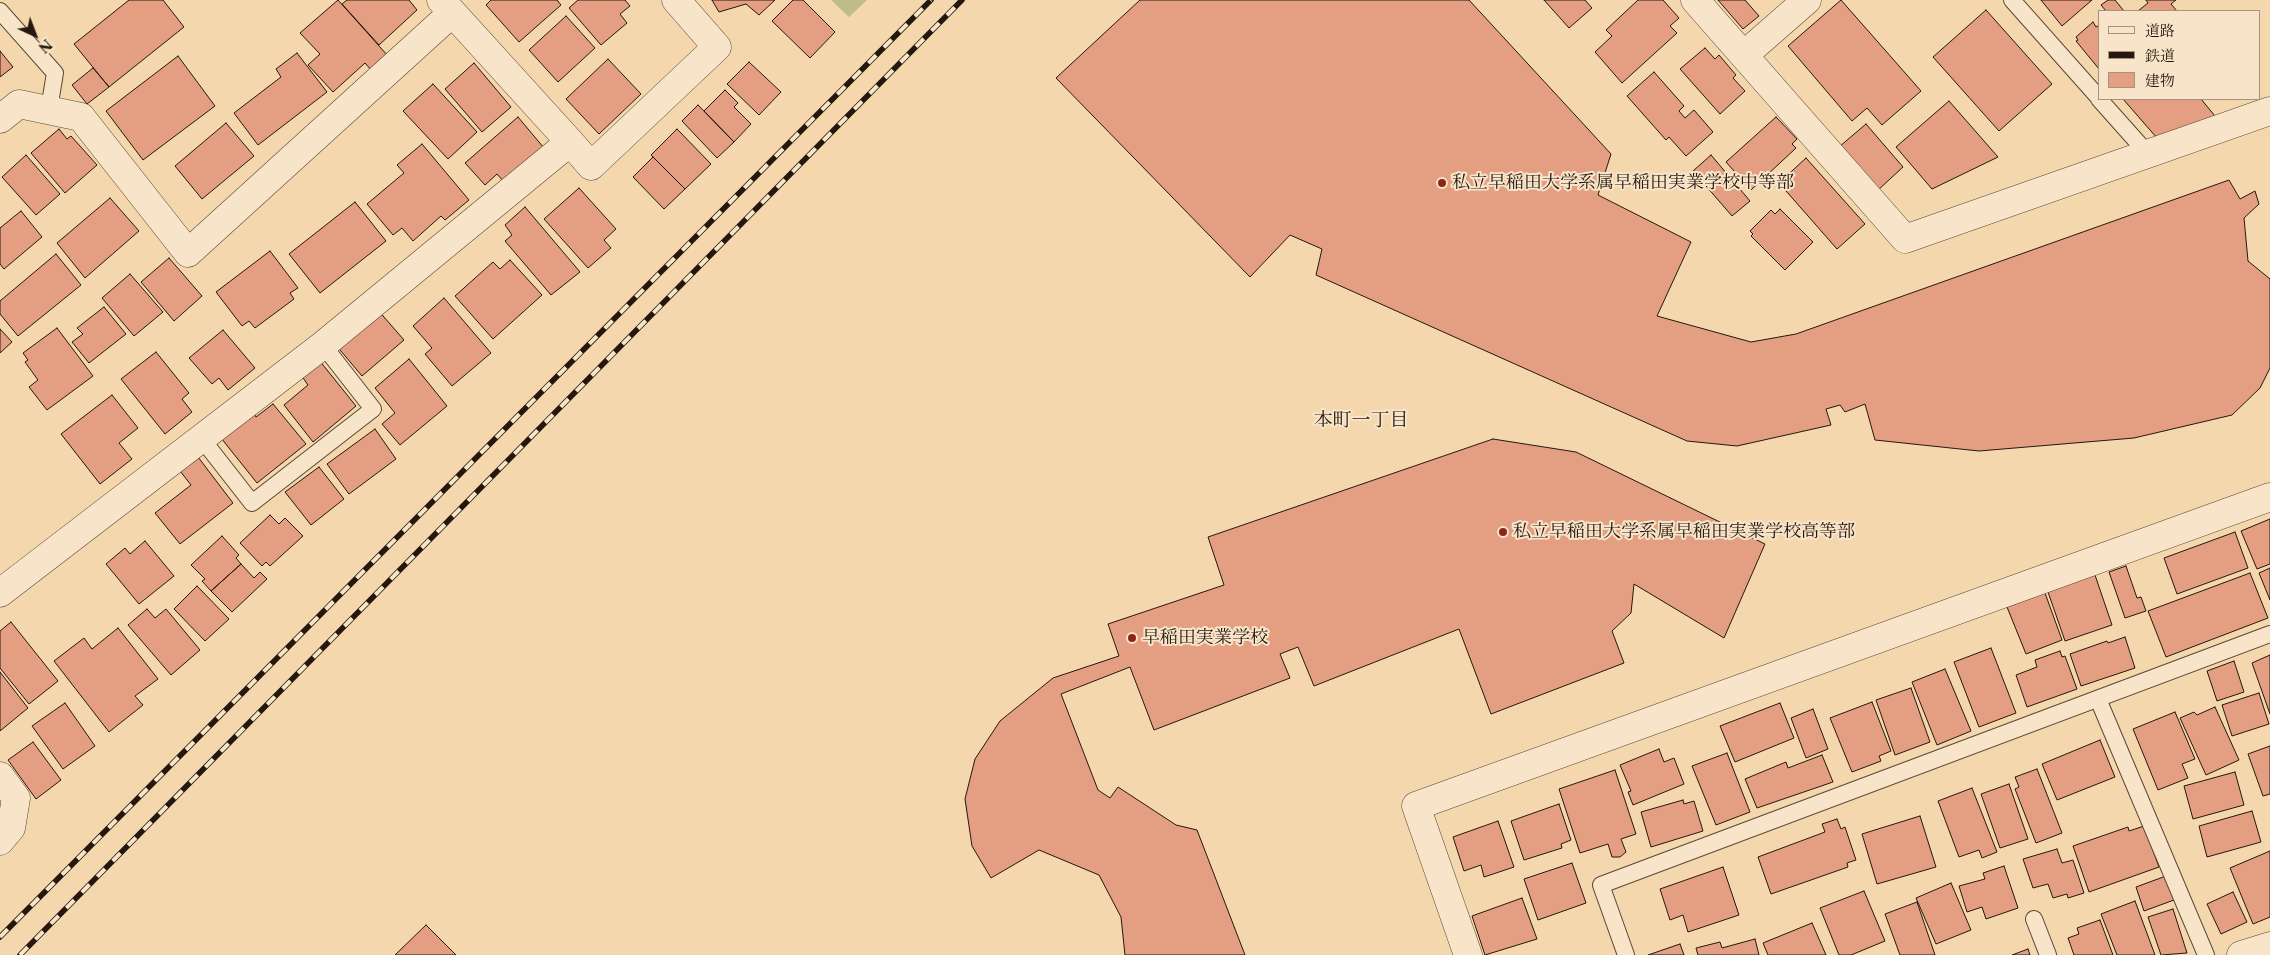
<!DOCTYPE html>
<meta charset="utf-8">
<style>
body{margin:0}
#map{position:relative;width:2270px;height:955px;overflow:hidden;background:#f4d7ac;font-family:"Libre Caslon Text","Noto Serif JP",serif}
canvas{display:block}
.legend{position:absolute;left:2098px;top:10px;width:162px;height:90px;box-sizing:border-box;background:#f8e5c9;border:1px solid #a4937e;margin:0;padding:6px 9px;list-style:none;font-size:15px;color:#25170e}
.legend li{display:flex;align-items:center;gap:10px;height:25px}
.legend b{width:25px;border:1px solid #a4937e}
.north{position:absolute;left:10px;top:10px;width:50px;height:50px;-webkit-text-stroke:4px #f8e5c9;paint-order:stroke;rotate:137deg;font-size:14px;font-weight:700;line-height:20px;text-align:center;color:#25170e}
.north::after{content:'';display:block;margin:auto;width:18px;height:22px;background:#25170e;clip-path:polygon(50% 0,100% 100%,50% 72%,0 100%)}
</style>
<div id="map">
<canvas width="2270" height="955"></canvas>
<ul class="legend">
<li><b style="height:6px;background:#f8e5c9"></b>道路</li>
<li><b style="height:6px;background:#25170e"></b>鉄道</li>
<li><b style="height:14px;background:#e49e82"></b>建物</li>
</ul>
<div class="north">N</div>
</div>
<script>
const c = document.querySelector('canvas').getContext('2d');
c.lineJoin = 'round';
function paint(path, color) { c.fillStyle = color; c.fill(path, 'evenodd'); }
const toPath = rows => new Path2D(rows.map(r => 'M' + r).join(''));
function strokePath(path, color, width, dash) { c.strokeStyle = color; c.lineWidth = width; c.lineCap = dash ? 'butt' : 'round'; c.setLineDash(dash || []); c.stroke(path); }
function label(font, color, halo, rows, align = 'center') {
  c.font = font + ' "Libre Caslon Text","Noto Serif JP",serif'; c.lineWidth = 4; c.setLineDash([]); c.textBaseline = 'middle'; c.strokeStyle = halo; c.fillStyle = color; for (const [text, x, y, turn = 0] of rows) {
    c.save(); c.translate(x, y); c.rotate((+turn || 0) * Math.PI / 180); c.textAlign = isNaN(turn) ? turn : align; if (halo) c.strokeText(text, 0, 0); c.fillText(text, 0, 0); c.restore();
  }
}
paint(toPath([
 [831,0,867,0,849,17]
]), '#bfbd87');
const building = toPath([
 [129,0,163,0,184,27,109,87,74,44,129,0],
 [338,0,388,56,372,71,365,63,333,92,308,65,320,54,300,33,338,0],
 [347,0,409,0,417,10,379,45,342,4,347,0],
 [491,0,557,0,561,5,519,42,486,5,491,0],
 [578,0,625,0,630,6,620,14,627,23,601,45,569,8,578,0],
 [712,0,775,0,759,15,746,4,719,12,712,0],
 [793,0,803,0,835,32,810,58,772,21,793,0],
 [1140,0,1469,0,1611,154,1598,195,1691,242,1657,316,1751,342,1796,334,2229,180,2240,199,2255,191,2259,204,2244,218,2248,261,2270,279,2270,368,2260,388,2232,415,2134,438,1979,451,1875,440,1865,404,1845,412,1840,405,1826,409,1831,425,1737,446,1687,441,1316,275,1322,249,1290,235,1250,277,1056,78,1140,0],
 [1544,0,1585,0,1592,8,1569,28,1544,0],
 [1638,0,1663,0,1679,18,1670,26,1677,33,1622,83,1595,52,1612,36,1606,30,1638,0],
 [1718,0,1745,0,1759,16,1743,29,1718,0],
 [1841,0,1921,91,1882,125,1867,108,1852,121,1788,46,1841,0],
 [2041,0,2092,0,2062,26,2041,0],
 [2108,0,2115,0,2124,11,2106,11,2101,5,2108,0],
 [2146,0,2176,0,2171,4,2177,11,2138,11,2148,3,2146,0],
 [1986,10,2052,84,1999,131,1933,57,1986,10],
 [566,16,595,48,558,82,529,50,566,16],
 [2093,22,2096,27,2099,25,2099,69,2076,41,2078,40,2076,37,2093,22],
 [1705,48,1715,59,1719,55,1736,75,1733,78,1745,91,1720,114,1680,69,1705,48],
 [0,51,13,67,0,77,0,51],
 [297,53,327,92,258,145,234,113,281,77,276,69,297,53],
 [178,56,215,106,143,160,106,111,178,56],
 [608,59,641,94,599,134,566,99,608,59],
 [749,62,781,92,759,115,727,84,749,62],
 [474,63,511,107,482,132,445,89,474,63],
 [93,68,109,87,87,104,72,85,93,68],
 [1654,72,1684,106,1679,111,1685,118,1694,110,1713,132,1686,156,1669,137,1666,140,1627,96,1654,72],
 [433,84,477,132,448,159,403,111,433,84],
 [725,90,738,103,734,107,751,124,734,142,704,111,725,90],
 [2123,99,2201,99,2215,116,2157,138,2123,99],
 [1949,101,1998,157,1932,189,1896,147,1949,101],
 [698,105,734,142,717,158,682,121,698,105],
 [518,117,544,148,505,183,497,174,485,185,465,163,518,117],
 [1776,117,1797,139,1792,144,1796,148,1751,190,1726,162,1776,117],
 [226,123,254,156,202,199,175,166,226,123],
 [1866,124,1903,167,1877,191,1839,147,1866,124],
 [59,129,67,139,71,136,97,165,65,193,31,153,59,129],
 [677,129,711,164,685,189,651,155,677,129],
 [422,144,469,200,445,220,441,216,413,241,402,228,393,235,367,204,404,173,397,165,422,144],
 [26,155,60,194,36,215,2,177,26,155],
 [1711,155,1750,201,1732,216,1693,171,1711,155],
 [653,157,685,189,664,209,633,177,653,157],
 [1806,158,1865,224,1837,249,1779,183,1806,158],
 [579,188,616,229,604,240,611,248,588,268,544,219,579,188],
 [110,198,139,231,85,278,57,243,110,198],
 [355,202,386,241,320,293,289,254,355,202],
 [525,207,580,272,551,295,505,241,512,235,505,225,525,207],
 [1780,209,1813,242,1785,270,1751,236,1753,234,1750,231,1771,210,1775,214,1780,209],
 [21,211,42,237,4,269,0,264,0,228,21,211],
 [270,251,298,288,290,293,294,299,255,328,249,321,242,326,216,292,270,251],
 [56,254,81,285,18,336,0,314,0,301,56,254],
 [169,258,202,296,174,321,141,282,169,258],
 [510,260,542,295,493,339,455,296,493,262,500,269,510,260],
 [130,274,163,312,134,336,102,298,130,274],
 [444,298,491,353,452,386,425,354,432,348,413,326,444,298],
 [104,307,126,334,89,363,72,342,83,334,77,328,104,307],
 [377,309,404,340,362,376,335,344,377,309],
 [57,328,93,376,47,410,29,387,38,380,25,362,28,360,23,353,57,328],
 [0,329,12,342,0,353,0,329],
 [223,330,255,368,228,390,219,378,212,384,189,358,223,330],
 [156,352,189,393,182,399,192,412,165,434,121,379,156,352],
 [409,359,447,406,400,445,382,424,395,413,375,388,409,359],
 [319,360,356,406,313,442,284,405,308,385,301,375,319,360],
 [112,395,138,428,119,443,132,459,100,484,61,434,112,395],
 [273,404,306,444,257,483,221,438,253,412,256,417,273,404],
 [375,429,396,459,349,494,327,464,375,429],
 [1493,439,1576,452,1765,544,1724,638,1634,584,1631,613,1612,631,1624,663,1491,714,1459,629,1314,686,1298,647,1280,654,1290,678,1154,730,1130,667,1061,694,1098,790,1110,798,1118,787,1176,825,1197,830,1245,955,1125,955,1121,917,1099,875,1039,850,991,878,972,846,965,799,975,759,1000,721,1053,678,1119,656,1108,624,1224,585,1208,537,1493,439],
 [198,457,233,503,180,544,155,513,191,485,180,471,198,457],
 [319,467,344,499,311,525,285,492,319,467],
 [270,515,279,524,285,518,303,536,270,566,266,562,262,566,240,543,270,515],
 [2270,519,2270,564,2257,569,2241,531,2270,519],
 [2235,532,2248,568,2177,594,2164,558,2235,532],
 [222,536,239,555,236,558,241,564,211,591,202,581,205,579,191,565,222,536],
 [145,541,174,576,139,604,106,564,125,548,130,554,145,541],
 [241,564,254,578,260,572,267,579,232,612,211,591,241,564],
 [2126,566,2137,598,2141,597,2146,611,2125,618,2109,572,2126,566],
 [2270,568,2270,600,2259,573,2270,568],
 [2250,573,2268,618,2166,657,2148,611,2250,573],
 [2095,575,2112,625,2065,641,2048,592,2095,575],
 [197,586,229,619,205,641,174,609,197,586],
 [2045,593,2062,640,2026,654,2007,607,2045,593],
 [147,609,155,618,166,609,200,650,171,675,128,625,147,609],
 [11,622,58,681,29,704,0,668,0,631,11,622],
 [118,628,158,679,135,696,143,705,109,732,54,661,84,638,92,649,118,628],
 [2125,637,2135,668,2081,686,2070,654,2107,641,2108,643,2125,637],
 [1991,648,2016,713,1979,727,1954,662,1991,648],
 [2060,651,2062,657,2065,656,2077,689,2027,707,2016,675,2037,667,2035,660,2060,651],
 [2270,655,2270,714,2252,663,2270,655],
 [2234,661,2244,692,2217,701,2207,671,2234,661],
 [1945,669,1971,731,1937,745,1912,682,1945,669],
 [0,672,28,708,0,731,0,672],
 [1911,688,1930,742,1895,755,1876,700,1911,688],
 [2259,693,2269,724,2232,736,2222,705,2259,693],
 [1872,702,1891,751,1879,756,1881,761,1852,772,1830,718,1872,702],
 [65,703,95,746,63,769,32,726,65,703],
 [1780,703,1794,738,1735,762,1720,726,1780,703],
 [2215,707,2239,760,2206,775,2180,718,2194,712,2197,715,2215,707],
 [1813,709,1828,749,1806,758,1791,718,1813,709],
 [2175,712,2195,759,2182,764,2188,778,2158,790,2133,729,2175,712],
 [2100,740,2115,777,2057,800,2042,764,2100,740],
 [33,742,61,780,36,799,8,760,33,742],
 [2270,746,2270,794,2263,796,2248,754,2270,746],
 [1659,749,1664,762,1674,758,1684,784,1633,805,1628,792,1631,791,1620,765,1659,749],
 [1727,753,1750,812,1716,825,1692,766,1727,753],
 [1822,755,1833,782,1757,808,1745,779,1786,762,1788,768,1822,755],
 [2037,769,2062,833,2036,843,2015,789,2019,787,2015,777,2037,769],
 [1615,770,1636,834,1621,839,1626,852,1620,857,1612,857,1608,844,1580,853,1559,789,1615,770],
 [2235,772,2244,805,2193,819,2184,786,2235,772],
 [2009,784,2028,839,2000,848,1981,794,2009,784],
 [1972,788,1997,852,1982,858,1979,850,1959,857,1938,801,1972,788],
 [1683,800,1684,804,1694,801,1703,831,1651,847,1641,812,1683,800],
 [1559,804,1571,840,1561,844,1562,848,1524,860,1511,821,1559,804],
 [2252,811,2261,842,2207,857,2199,826,2252,811],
 [1920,816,1936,867,1877,884,1862,834,1920,816],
 [1837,819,1841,829,1845,827,1856,860,1847,863,1848,867,1771,894,1758,857,1825,832,1822,824,1837,819],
 [1498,821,1514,867,1484,877,1481,865,1464,871,1453,837,1498,821],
 [2144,826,2159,867,2089,892,2073,846,2128,827,2129,831,2144,826],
 [2057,849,2062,863,2073,860,2084,893,2068,898,2067,894,2053,898,2048,884,2033,888,2023,859,2057,849],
 [2270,851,2270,917,2253,924,2230,868,2270,851],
 [1572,863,1586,903,1538,920,1524,879,1572,863],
 [2004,866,2018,908,1986,919,1982,907,1967,912,1959,886,1985,879,1983,873,2004,866],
 [1723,867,1739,915,1688,932,1683,915,1670,920,1660,889,1723,867],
 [2166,876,2174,900,2144,911,2136,887,2166,876],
 [1951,883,1971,930,1936,944,1916,898,1951,883],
 [1864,891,1885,941,1851,955,1839,955,1820,908,1864,891],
 [2233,892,2247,922,2221,934,2207,904,2233,892],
 [1522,898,1537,939,1485,955,1472,916,1522,898],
 [2135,901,2155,955,2117,955,2101,914,2135,901],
 [1917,902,1935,955,1900,955,1885,914,1917,902],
 [2173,909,2187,953,2161,955,2148,917,2173,909],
 [2100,920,2113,955,2074,955,2068,938,2079,934,2077,928,2100,920],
 [1812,923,1826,955,1768,955,1763,943,1812,923],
 [426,925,456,955,395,955,426,925],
 [1755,939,1759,955,1698,955,1696,948,1720,942,1722,948,1755,939],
 [1680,944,1684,955,1648,955,1680,944],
 [2028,949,2030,955,2012,955,2028,949]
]);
paint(building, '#e49e82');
strokePath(building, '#25170e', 1);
const lane = toPath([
 [2012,0,2099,98],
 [0,11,55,73,49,109],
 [2099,99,2148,154],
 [202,439,252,503,373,409,323,345],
 [2098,699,2206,955],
 [2034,919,2048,955],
 [1626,955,1601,885,2270,634]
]);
const street = toPath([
 [1695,0,1905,239,2270,111],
 [1744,55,1807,0],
 [0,119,19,104,81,117,188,253,452,13],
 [570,142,591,166,717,47,676,0],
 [0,593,323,345,570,142,441,0],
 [0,776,16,798,11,828,0,841],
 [1468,955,1416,806,2270,497],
 [2241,955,2270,946]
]);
strokePath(lane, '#594736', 18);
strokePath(street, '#594736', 29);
strokePath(lane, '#f8e5c9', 16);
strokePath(street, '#f8e5c9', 28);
const rail = toPath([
 [0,937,931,0],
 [20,955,962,0]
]);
strokePath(rail, '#25170e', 5.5);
strokePath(rail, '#f8e5c9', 4, [11]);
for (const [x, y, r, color] of [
 [1442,183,5,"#8f2418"],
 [1503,532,5,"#8f2418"],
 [1132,638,5,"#8f2418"]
]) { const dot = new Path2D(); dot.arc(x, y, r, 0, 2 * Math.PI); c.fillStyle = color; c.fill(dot); strokePath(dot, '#f8e5c9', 2); }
label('18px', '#25170e', '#f8e5c9', [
 ["私立早稲田大学系属早稲田実業学校中等部",1452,183],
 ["私立早稲田大学系属早稲田実業学校高等部",1513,532],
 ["早稲田実業学校",1142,638]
], 'left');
label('19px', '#25170e', '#f8e5c9', [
 ["本町一丁目",1361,421]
]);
</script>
